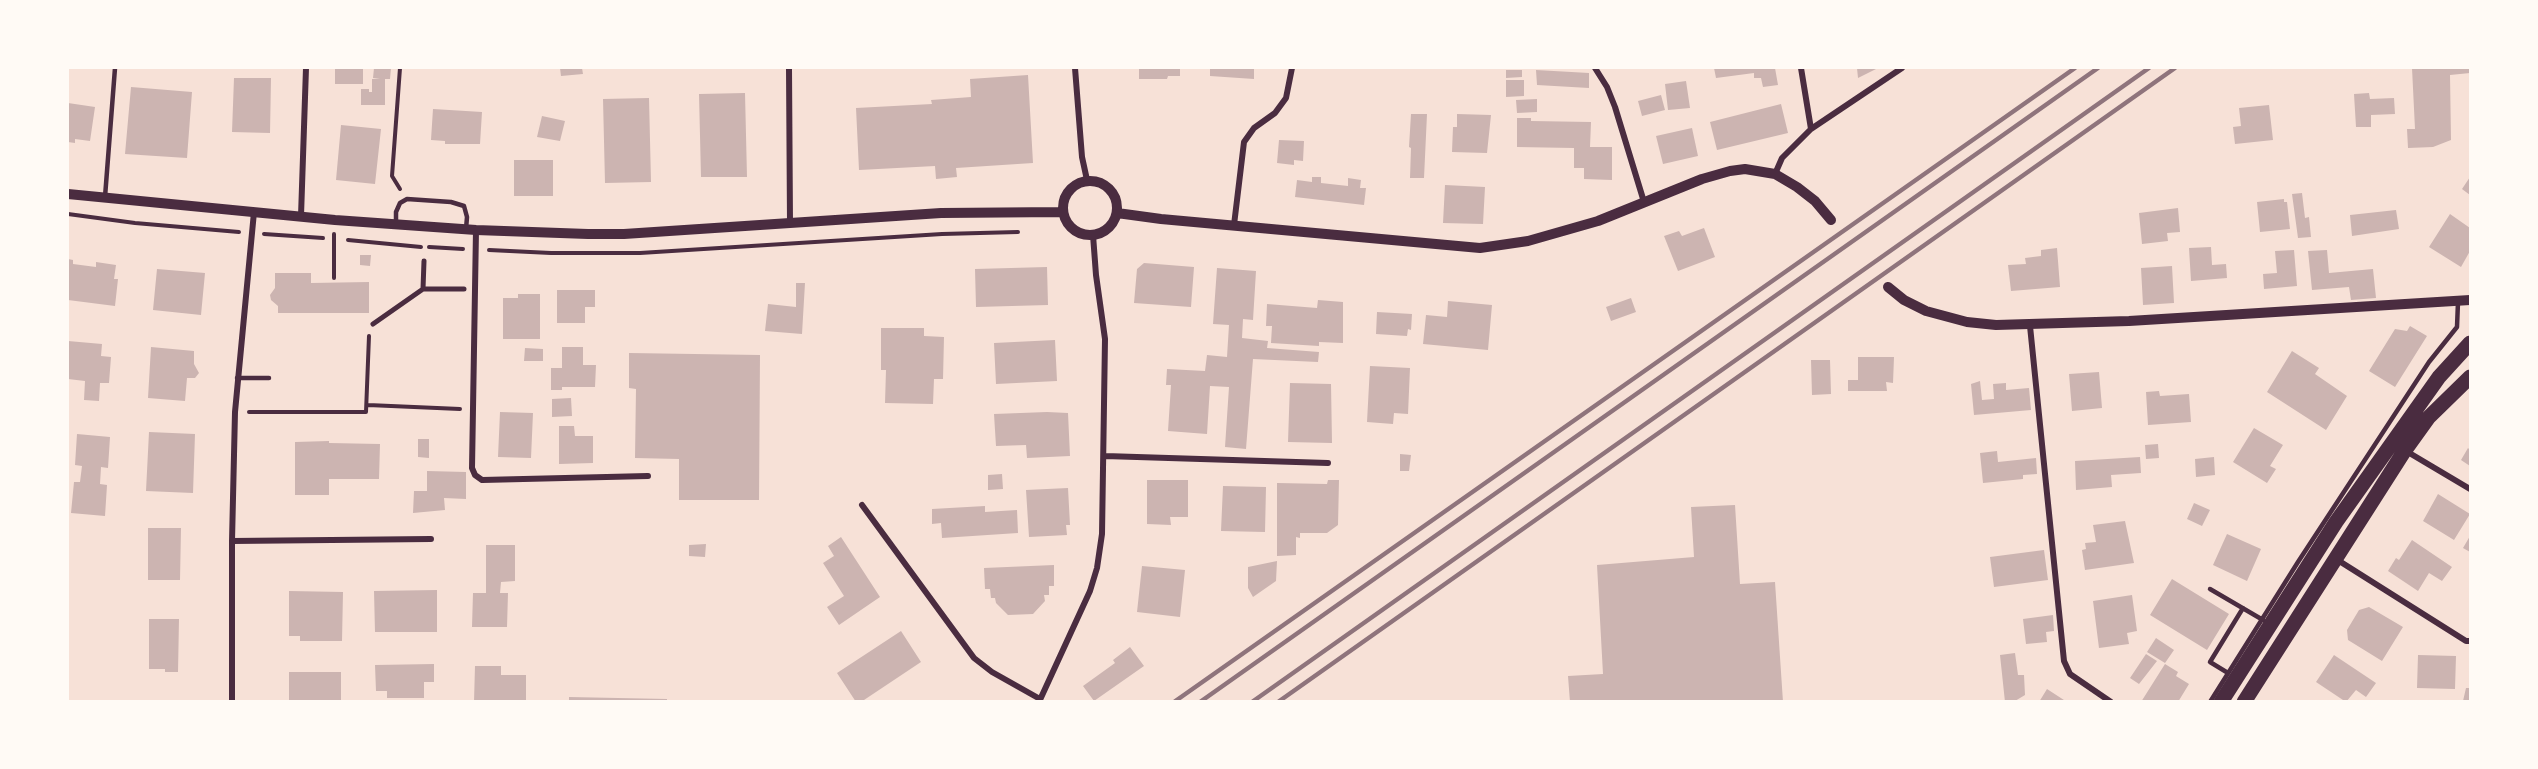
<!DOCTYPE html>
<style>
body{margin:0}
#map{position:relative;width:2538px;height:769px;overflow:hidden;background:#f7e1d7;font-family:"Noto Sans",sans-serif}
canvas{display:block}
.frame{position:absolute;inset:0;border:69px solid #fffaf5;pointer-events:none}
</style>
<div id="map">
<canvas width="2538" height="769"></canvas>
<div class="frame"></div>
</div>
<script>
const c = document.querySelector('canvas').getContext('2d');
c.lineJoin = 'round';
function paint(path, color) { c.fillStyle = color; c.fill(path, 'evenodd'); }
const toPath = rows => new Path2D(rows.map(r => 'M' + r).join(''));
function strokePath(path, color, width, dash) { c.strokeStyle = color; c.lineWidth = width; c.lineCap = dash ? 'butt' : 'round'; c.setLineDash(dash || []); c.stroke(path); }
paint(toPath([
 [335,68,363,68,363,84,335,84],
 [374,68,391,68,390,79,385,79,385,105,361,105,361,89,369,89,369,92,372,92,372,79,380,79,373,78],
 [560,68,582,68,583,74,561,76],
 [1139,68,1180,68,1180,76,1168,76,1167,79,1139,79],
 [1210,68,1254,68,1254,79,1210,76],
 [1714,68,1775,68,1778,85,1763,87,1761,78,1754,78,1754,73,1716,78],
 [1857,68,1878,68,1858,78],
 [2412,68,2470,68,2470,73,2450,75,2451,140,2433,147,2408,148,2407,129,2415,129],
 [1506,70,1522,70,1522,77,1506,78],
 [1536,70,1589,73,1589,88,1537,85],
 [1028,75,1033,163,956,168,957,177,936,179,935,166,859,170,856,108,932,104,931,100,971,97,970,79],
 [234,78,271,78,270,133,232,132],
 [1506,80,1524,80,1524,96,1506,97],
 [1686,81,1690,108,1668,110,1665,84],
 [131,87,192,92,187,158,125,154],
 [745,93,747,177,701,177,699,94],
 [2369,93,2370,99,2394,98,2395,114,2371,115,2371,127,2356,127,2354,94],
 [1661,95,1665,110,1642,116,1638,101],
 [649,98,651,182,605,183,603,99],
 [1537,99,1537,112,1517,113,1516,100],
 [68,103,95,107,90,141,75,139,75,143,68,142],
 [1781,104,1788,133,1717,150,1710,122],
 [2269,105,2273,140,2235,144,2233,127,2241,126,2239,108],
 [433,109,482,112,480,144,445,144,445,141,431,140],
 [1411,114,1427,114,1424,178,1410,178,1411,148,1409,147],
 [1457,114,1491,115,1487,153,1452,152,1453,127,1457,127],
 [542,116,565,121,560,141,537,137],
 [1517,118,1531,118,1531,121,1591,122,1590,147,1612,147,1612,180,1584,179,1584,168,1574,168,1574,148,1517,147],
 [341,125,381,129,375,184,336,180],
 [1692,128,1698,156,1663,164,1656,136],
 [1279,140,1304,141,1303,161,1294,160,1294,165,1277,163],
 [514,160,553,160,553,196,514,196],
 [1312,177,1321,177,1321,183,1348,186,1348,178,1361,180,1360,188,1366,188,1364,205,1295,197,1297,180,1312,182],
 [2470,177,2470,195,2462,189],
 [1445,185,1485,187,1483,224,1443,223],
 [2302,193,2305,218,2309,217,2311,237,2298,238,2292,194],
 [2284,199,2284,202,2287,202,2290,229,2260,232,2257,202],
 [2178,208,2180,232,2167,233,2168,241,2142,244,2139,213],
 [2396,210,2399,229,2352,236,2350,215],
 [2450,214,2470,228,2470,251,2461,267,2429,247],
 [1704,228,1715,257,1678,271,1664,236,1679,231,1682,236],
 [2211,247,2212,265,2226,264,2227,278,2191,281,2189,248],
 [2057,248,2060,287,2011,291,2008,265,2026,264,2025,258,2041,256,2041,250],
 [2294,250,2297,286,2264,289,2263,274,2277,273,2275,251],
 [2327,250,2329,273,2373,269,2376,298,2351,300,2349,287,2312,290,2308,251],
 [360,255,371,255,370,266,360,265],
 [68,259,73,260,73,264,96,267,96,262,116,265,114,279,118,279,115,306,68,300],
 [1144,263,1194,267,1191,307,1134,303,1137,269],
 [2172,266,2174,303,2143,305,2141,268],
 [1047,267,1048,305,976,307,975,269],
 [1217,268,1256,271,1253,320,1243,319,1242,338,1268,341,1267,348,1319,352,1318,362,1253,359,1246,449,1225,447,1229,387,1210,386,1207,434,1168,431,1171,385,1166,385,1167,369,1205,371,1207,355,1227,357,1229,325,1213,324],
 [157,269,205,273,201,315,153,310],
 [275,273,311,273,311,283,369,282,369,313,278,313,278,306,271,300,270,295,275,288],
 [796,283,805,283,802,334,765,331,768,304,796,307],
 [557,290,595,290,595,307,585,307,585,323,557,323],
 [518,294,540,294,540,339,503,339,503,298,518,298],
 [1631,298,1636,312,1611,321,1606,307],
 [1318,300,1343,302,1343,343,1319,342,1319,346,1271,343,1272,326,1266,326,1267,304,1317,308],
 [1448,301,1492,305,1488,350,1423,344,1426,315,1447,317],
 [1377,312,1412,314,1411,330,1408,329,1407,336,1376,334],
 [2410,326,2427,336,2395,387,2369,371,2395,329,2407,331],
 [881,328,924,328,924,336,944,337,943,379,934,379,933,404,885,403,886,370,881,370],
 [1055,340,1057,381,996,384,994,343],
 [68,341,102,344,101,356,111,357,109,383,100,383,99,401,84,400,85,381,68,379],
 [151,347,194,351,194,364,199,373,195,378,187,378,185,401,148,398],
 [562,347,583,347,583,365,596,365,595,387,562,387,562,390,551,390,551,368,562,368],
 [525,348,543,349,543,361,524,361],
 [2292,351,2319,368,2315,374,2347,396,2326,430,2267,392],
 [629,353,760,355,759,500,679,500,679,459,635,458,636,389,629,388],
 [1858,357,1894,357,1893,383,1886,382,1887,391,1848,391,1848,380,1858,380],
 [1811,360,1830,360,1831,394,1812,395],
 [1370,366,1410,368,1408,414,1394,413,1393,424,1367,422],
 [2099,372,2102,408,2072,411,2069,374],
 [1980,381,1982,400,1994,399,1993,384,2006,383,2006,390,2029,388,2031,410,1974,415,1971,384],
 [1290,383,1331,384,1332,443,1288,442],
 [2159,391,2160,396,2189,394,2191,422,2148,425,2146,392],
 [571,398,572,416,552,417,552,399],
 [500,412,533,413,531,458,498,457],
 [1047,412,1068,413,1070,456,1027,458,1026,445,996,446,994,414],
 [559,426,574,426,575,436,593,436,593,463,559,464],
 [2254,428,2283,445,2270,466,2276,469,2267,483,2233,462],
 [149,432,195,434,193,493,146,491],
 [77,434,110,437,108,468,101,467,100,484,107,485,105,516,71,513,74,482,80,482,82,466,75,465],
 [418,439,429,439,429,458,418,457],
 [329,441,329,443,380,444,379,479,329,479,329,495,295,495,295,442],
 [2158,444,2159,458,2146,459,2145,445],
 [2468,448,2470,450,2470,466,2461,460],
 [1997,451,1998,462,2036,458,2037,474,2023,475,2023,479,1983,483,1980,453],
 [1400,454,1411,455,1409,471,1400,471],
 [2140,457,2141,473,2111,475,2112,487,2076,490,2075,461],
 [2214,457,2215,475,2196,477,2195,459],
 [427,471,466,472,466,499,444,498,445,510,413,513,414,491,427,491],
 [1002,474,1003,489,988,490,988,475],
 [1147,480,1188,480,1188,517,1170,517,1171,525,1147,524],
 [1328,480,1339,480,1338,525,1327,533,1300,533,1300,538,1296,537,1296,555,1277,556,1277,483,1327,484],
 [1223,486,1266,487,1265,532,1221,531],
 [1068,488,1070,525,1066,525,1067,535,1029,537,1026,490],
 [2438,494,2470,514,2454,540,2423,521],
 [2194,503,2210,510,2202,526,2187,519],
 [1735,505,1740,584,1775,582,1783,702,1570,702,1568,676,1603,674,1597,565,1694,557,1691,507],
 [985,506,985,512,1017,510,1018,533,942,538,941,523,932,524,932,509],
 [2125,521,2134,563,2085,570,2082,550,2086,549,2085,543,2096,542,2093,525],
 [148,528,181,528,180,580,148,580],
 [2227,534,2261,549,2247,581,2213,565],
 [2470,536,2470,552,2463,548],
 [841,537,880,597,839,625,827,607,844,596,823,563,834,556,828,546],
 [2412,540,2452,567,2442,581,2429,573,2418,591,2388,571,2396,558,2399,560],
 [706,544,705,557,689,556,689,545],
 [486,545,515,545,515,581,501,582,500,593,508,593,507,627,472,627,473,593,486,593],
 [2044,550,2048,580,1994,587,1990,557],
 [1277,561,1276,581,1253,597,1248,588,1248,567],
 [1054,565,1054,586,1049,586,1049,595,1044,595,1045,601,1033,614,1008,615,996,603,995,598,991,598,990,589,985,589,984,568],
 [1142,566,1185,570,1180,617,1137,612],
 [2172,579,2229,614,2207,650,2150,615],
 [437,590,437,632,375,632,374,591],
 [289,591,343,592,342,641,300,641,300,636,289,636],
 [2132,595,2137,631,2127,633,2129,644,2099,648,2093,601],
 [2369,607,2403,627,2382,661,2348,640,2347,630,2359,610],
 [2053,615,2054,631,2046,632,2047,642,2026,644,2023,619],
 [149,619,179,619,178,672,165,672,165,669,149,669],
 [901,631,921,662,861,702,856,702,837,673],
 [2156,638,2174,650,2165,663,2147,652],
 [1130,647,1144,666,1094,701,1083,686,1115,663,1113,660],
 [2015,653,2018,675,2024,675,2025,695,2015,701,2005,702,2000,655],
 [2146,654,2157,661,2139,684,2130,678],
 [2334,655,2376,683,2366,697,2356,690,2346,702,2316,682],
 [2418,655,2456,656,2455,689,2417,688],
 [434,664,434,682,424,682,424,698,387,698,387,691,376,691,375,665],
 [2165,664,2178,672,2176,676,2189,684,2178,702,2141,702],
 [475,666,501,666,501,675,526,675,526,702,474,702],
 [289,672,341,672,341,702,289,702],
 [2466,688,2470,688,2470,702,2463,701],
 [2047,689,2067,702,2039,702],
 [569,697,667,699,667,702,569,702]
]), '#ccb4b1');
strokePath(toPath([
 [400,189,392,176,400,68],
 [68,214,135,223,239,232],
 [264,234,323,238],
 [348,240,421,247],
 [429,247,463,249],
 [489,250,551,253,640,253,942,234,1018,232],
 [334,278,334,234],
 [368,405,460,409],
 [249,412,366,412,369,336]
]), '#4a2c40', 4);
strokePath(toPath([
 [105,197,115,68],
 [396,224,396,212,400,203,407,199,451,202,464,206,467,217,466,229],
 [237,378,269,378],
 [2210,589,2263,620],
 [2228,673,2210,662,2243,608],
 [2210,702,2298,562,2429,362,2457,327,2458,302]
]), '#4a2c40', 4.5);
strokePath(toPath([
 [423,289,464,289],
 [373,324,423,289,424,261]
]), '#4a2c40', 5);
strokePath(toPath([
 [789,68,790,223],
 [1075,68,1082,157,1087,180],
 [1595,68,1607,87,1615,107,1644,202],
 [1801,68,1811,129],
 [1775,174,1782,158,1811,129,1902,68],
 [301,216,306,68],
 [1234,225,1244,142,1254,128,1275,113,1286,98,1292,68],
 [476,230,472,468,475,475,482,480,648,476],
 [2030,326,2064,661,2070,674,2111,702],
 [2406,451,2470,489],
 [1105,456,1328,463],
 [862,505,974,658,992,672,1040,699],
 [232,541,431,539],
 [2336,559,2466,641,2470,641],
 [232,702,232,541,235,412,254,212],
 [1039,702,1090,591,1097,568,1102,534,1105,339,1096,275,1093,235]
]), '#4a2c40', 6);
strokePath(toPath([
 '1063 208a27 27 0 1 1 54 0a27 27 0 1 1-54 0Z',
 [68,194,335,220,476,230,588,234,624,234,941,213,1062,212],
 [1117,213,1161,219,1480,248,1528,241,1598,221,1702,179,1730,171,1745,169,1775,174,1797,187,1815,201,1831,220],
 [1888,287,1904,300,1926,311,1967,322,1996,325,2129,321,2470,300]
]), '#4a2c40', 10);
strokePath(toPath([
 [2221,702,2336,522,2439,377,2470,343],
 [2244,702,2405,450,2428,418,2470,377]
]), '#4a2c40', 15);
strokePath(toPath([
 [1174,702,2075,68],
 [1200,702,2098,68],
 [1252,702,2149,68],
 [1278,702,2175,68]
]), '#8f747c', 4.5);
</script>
